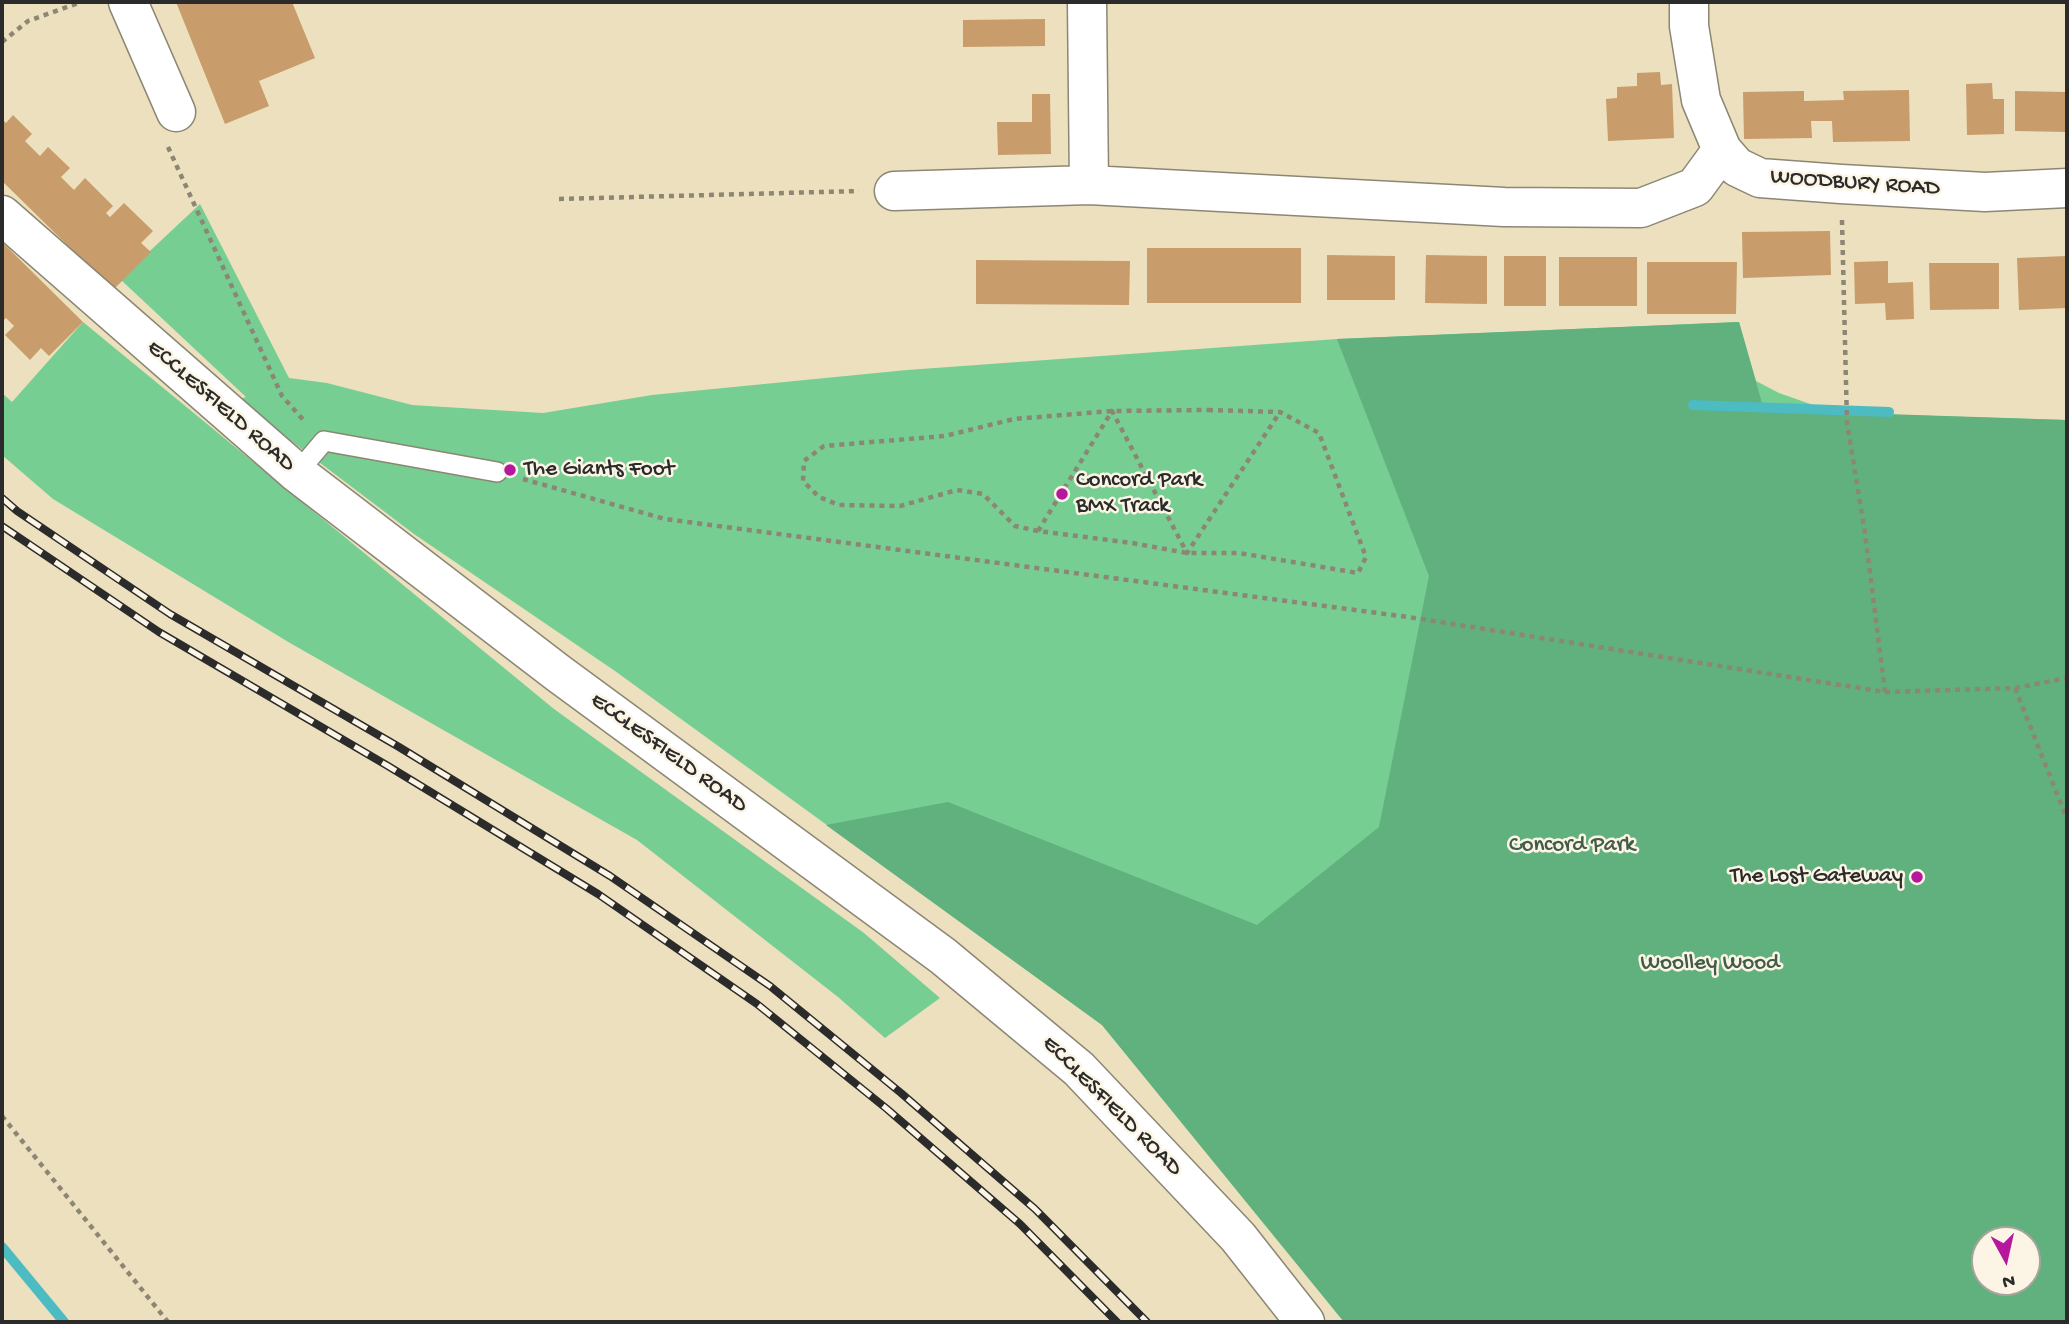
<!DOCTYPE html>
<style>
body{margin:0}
#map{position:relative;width:2069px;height:1324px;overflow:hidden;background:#ede0be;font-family:"Gochi Hand",sans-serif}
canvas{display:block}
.frame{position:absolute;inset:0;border:4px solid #2b2b2b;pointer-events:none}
.north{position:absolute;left:1971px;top:1226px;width:70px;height:70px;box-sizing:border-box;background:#fcf5e5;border:2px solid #a8a49b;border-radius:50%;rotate:172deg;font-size:19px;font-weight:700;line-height:28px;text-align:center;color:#2b2b2b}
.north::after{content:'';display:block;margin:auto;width:24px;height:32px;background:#b5179e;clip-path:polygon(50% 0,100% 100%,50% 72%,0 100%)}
</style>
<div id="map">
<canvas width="2069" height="1324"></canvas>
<div class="frame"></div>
<div class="north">N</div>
</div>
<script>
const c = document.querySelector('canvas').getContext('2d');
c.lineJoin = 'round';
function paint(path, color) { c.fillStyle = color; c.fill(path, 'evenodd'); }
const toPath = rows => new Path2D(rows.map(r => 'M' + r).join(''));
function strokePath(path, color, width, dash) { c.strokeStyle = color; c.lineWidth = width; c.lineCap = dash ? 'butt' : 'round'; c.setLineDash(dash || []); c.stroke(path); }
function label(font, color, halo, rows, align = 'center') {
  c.font = font + ' "Gochi Hand",sans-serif'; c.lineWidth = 5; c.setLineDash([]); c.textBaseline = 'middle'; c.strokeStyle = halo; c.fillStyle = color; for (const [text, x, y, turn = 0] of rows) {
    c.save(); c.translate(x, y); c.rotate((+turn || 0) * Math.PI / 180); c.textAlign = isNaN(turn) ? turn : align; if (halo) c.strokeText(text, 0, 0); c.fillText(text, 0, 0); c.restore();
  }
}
paint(toPath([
 [200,204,289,378,327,383,412,405,543,413,652,395,907,370,1337,339,1739,322,1756,381,1779,393,1836,413,2067,420,2067,1322,1344,1322,1102,1025,615,671,414,534,237,400,246,397,120,279],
 [1985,1240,2027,1240,2027,1282,1985,1282],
 [83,322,554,709,864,933,940,998,885,1038,838,997,637,840,290,643,53,499,2,455,2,393,12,402]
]), '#76ce93');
paint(toPath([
 [1739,322,1764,410,2067,420,2067,1322,1344,1322,1102,1025,826,825,948,802,1257,925,1379,827,1429,576,1337,339],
 [1985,1240,2027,1240,2027,1282,1985,1282]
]), '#60b17d');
strokePath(toPath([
 [1693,405,1889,412],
 [2,1247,64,1322]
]), '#4cbbc2', 10);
paint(toPath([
 [176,2,292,2,315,58,259,81,269,106,225,124],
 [1045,19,1045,46,963,47,963,20],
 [1660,72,1661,85,1672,84,1674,138,1608,141,1606,99,1617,98,1617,87,1637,86,1637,73],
 [1992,83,1993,99,2004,99,2004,134,1967,135,1966,84],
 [1909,90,1910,141,1833,142,1832,121,1811,121,1812,138,1744,139,1743,92,1804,91,1804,101,1844,100,1843,91],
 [2015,91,2067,92,2067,132,2015,131],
 [1032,94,1050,94,1051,154,998,155,997,122,1032,122],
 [13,115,32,134,25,141,40,156,48,147,70,168,61,177,74,190,85,178,113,206,106,213,110,217,124,203,153,231,141,243,151,252,113,290,2,181,2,119,6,123],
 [1830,231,1831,275,1743,278,1742,232],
 [2,242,83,322,49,356,41,348,30,360,5,335,14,326,6,318,2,322],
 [1147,248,1301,248,1301,303,1147,303],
 [1327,255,1395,256,1395,300,1327,300],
 [1426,255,1487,256,1487,304,1425,303],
 [1504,256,1546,256,1546,306,1504,306],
 [2067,256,2067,308,2019,310,2017,258],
 [1559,257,1637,257,1637,306,1559,306],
 [976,260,1130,261,1129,305,976,304],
 [1888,261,1888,283,1913,282,1914,319,1886,320,1885,303,1855,304,1854,262],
 [1647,262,1737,262,1736,314,1647,314],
 [1929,263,1999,263,1999,309,1930,310]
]), '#c89c6b');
const lane = toPath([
 [297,473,324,441,497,472]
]);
const street = toPath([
 [128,2,176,112],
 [1087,2,1089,185],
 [1689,2,1689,26,1701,100,1722,150,1737,167,1760,178,1841,184,1985,192,2067,188],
 [894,191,1089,185,1504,207,1641,208,1695,187,1722,150]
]);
const secondary = toPath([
 [2,215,297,473,558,673,943,956,1079,1069,1238,1237,1305,1322]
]);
strokePath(lane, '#8c8674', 22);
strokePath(street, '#8c8674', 41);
strokePath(secondary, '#8c8674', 41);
strokePath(toPath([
 [2,42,28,21,81,2],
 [168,147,282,396,306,423],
 [559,199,859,191],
 [1842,220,1847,423,1865,533,1885,692],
 [1208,410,1280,412,1319,433,1366,557,1358,573,1239,553,1187,553,1132,543,1038,531,1015,526,983,494,957,490,900,506,839,505,819,497,803,481,804,461,824,446,945,436,1014,419,1112,411,1208,410],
 [523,479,665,519,1408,617,1885,692,2015,688,2067,819],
 [1038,531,1112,411,1187,553,1280,412],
 [2015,688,2067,678],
 [2,1116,168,1322]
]), '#8c8674', 4.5, [5, 5]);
strokePath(lane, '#fff', 19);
strokePath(street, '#fff', 38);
strokePath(secondary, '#fff', 38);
const rail = toPath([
 [2,498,17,511,170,614,399,747,610,876,770,986,901,1093,1035,1209,1147,1322],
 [2,526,159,632,388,766,598,894,757,1004,887,1109,1020,1224,1117,1322]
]);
strokePath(rail, '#2b2b2b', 8);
strokePath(rail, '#fcf5e5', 5, [16]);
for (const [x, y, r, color] of [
 [510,470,7,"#b5179e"],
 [1062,494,7,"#b5179e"],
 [1917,877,7,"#b5179e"]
]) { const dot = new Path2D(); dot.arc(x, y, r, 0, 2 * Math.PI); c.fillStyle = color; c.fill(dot); strokePath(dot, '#fcf5e5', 2.5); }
label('23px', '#2b2b2b', '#fcf5e5', [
 ["WOODBURY ROAD",1855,184,4],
 ["ECCLESFIELD ROAD",220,407,41],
 ["ECCLESFIELD ROAD",668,754,36],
 ["ECCLESFIELD ROAD",1111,1107,45]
]);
label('23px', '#2b2b2b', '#fcf5e5', [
 ["The Giants Foot",524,470],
 ["Concord Park",1076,481],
 ["BMX Track",1076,507],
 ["The Lost Gateway",1903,877,"right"]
], 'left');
label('23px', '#425c4a', '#fcf5e5', [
 ["Concord Park",1572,846],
 ["Woolley Wood",1710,964]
]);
</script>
